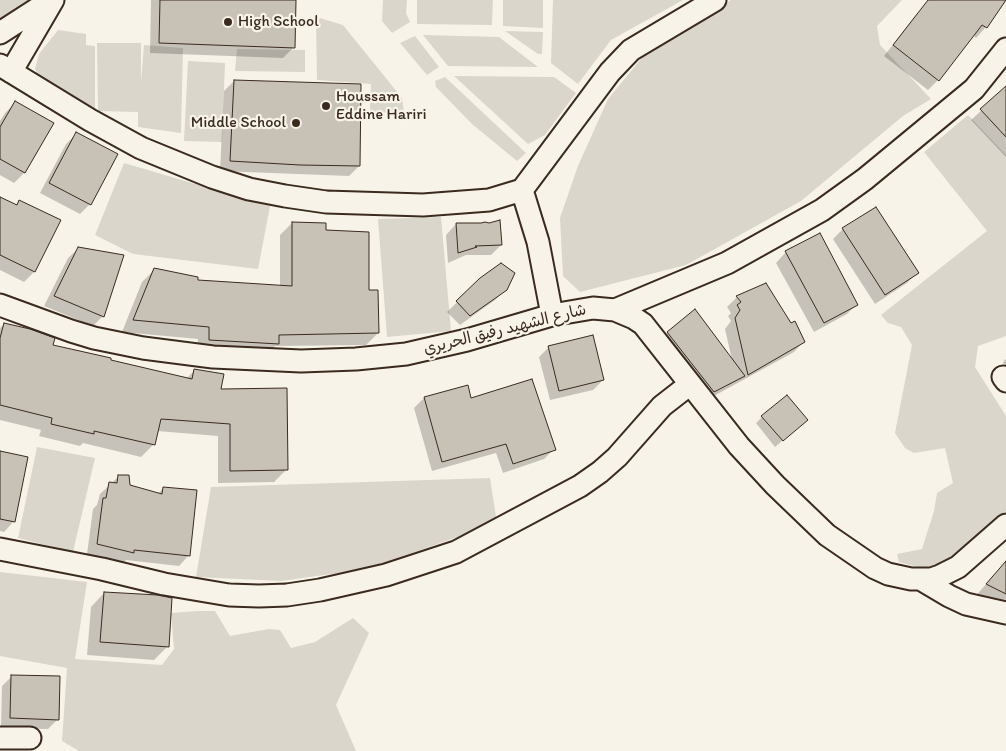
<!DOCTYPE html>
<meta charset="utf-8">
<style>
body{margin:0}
canvas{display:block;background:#f7f3e8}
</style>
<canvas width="1006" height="751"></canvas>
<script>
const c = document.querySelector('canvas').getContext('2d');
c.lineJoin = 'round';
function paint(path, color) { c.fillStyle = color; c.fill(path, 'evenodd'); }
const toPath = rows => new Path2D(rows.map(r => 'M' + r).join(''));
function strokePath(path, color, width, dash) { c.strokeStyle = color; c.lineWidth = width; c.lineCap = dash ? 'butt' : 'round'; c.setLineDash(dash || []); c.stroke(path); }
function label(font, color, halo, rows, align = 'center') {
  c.font = font + ' Itim,"Playpen Sans Arabic",sans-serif'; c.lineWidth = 4.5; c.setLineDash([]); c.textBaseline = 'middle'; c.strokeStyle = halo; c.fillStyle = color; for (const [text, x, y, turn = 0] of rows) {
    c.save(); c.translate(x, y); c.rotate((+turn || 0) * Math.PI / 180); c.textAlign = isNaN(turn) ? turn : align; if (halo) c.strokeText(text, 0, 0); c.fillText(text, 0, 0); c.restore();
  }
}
paint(toPath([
 [0,0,32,0,0,22],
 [383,0,407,0,406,13,410,22,392,33,382,21],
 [417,0,493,0,492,25,417,24],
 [503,0,543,0,543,28,503,26],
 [553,0,683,0,611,40,578,84,551,63],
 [731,0,902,0,877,26,880,45,931,99,903,116,801,201,686,265,580,292,563,276,560,218,578,166,608,99,645,54],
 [320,18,343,25,402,98,404,113,370,112,371,84,317,80,316,22],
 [58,30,86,34,86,45,95,46,95,114,39,77,35,69,39,54],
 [505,31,543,32,542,54,538,54],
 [423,35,499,37,538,67,448,66],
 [415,36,439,67,427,75,400,43],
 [97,43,141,43,141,82,144,45,183,48,181,133,138,127,138,112,98,111],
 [237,49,305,50,305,72,235,71],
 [188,61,225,63,222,142,184,141],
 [454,76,554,77,576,93,545,135,528,144],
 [445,77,526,153,517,161,472,124,436,87,435,81],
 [968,115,1006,155,1006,336,978,346,975,367,1006,416,1006,511,957,556,938,566,917,567,899,562,897,554,922,549,934,511,937,493,953,483,945,448,914,453,905,448,895,433,912,345,901,327,888,323,881,315,987,231,924,152],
 [124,163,270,206,258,269,133,254,95,235],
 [441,217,451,331,387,337,378,219],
 [37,447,95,458,73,552,18,538],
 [490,478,497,523,367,569,281,581,196,577,211,487],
 [0,572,87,582,75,659,162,665,174,649,171,613,198,611,215,611,230,636,269,629,280,630,291,648,315,642,353,618,369,633,336,705,356,751,79,751,62,741,67,668,0,656]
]), '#dbd6cb');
paint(toPath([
 [151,0,294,0,293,48,283,58,150,53],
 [930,0,1005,0,986,27,976,38,973,35,938,80,928,90,884,56,915,16],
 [234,81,359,166,349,176,220,171,224,91],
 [1005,89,1006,90,1006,157,971,120],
 [15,103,52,123,24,173,14,183,0,175,0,121,5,113],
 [76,134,90,204,80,214,40,193,66,144],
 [0,199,15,206,20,201,34,272,24,282,0,270],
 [292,223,325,231,368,291,378,333,366,345,275,346,265,355,197,351,198,339,122,332,142,282,154,270,196,281,280,286,280,235],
 [456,224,482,224,501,245,491,255,466,255,448,263,446,235],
 [843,229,917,273,907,283,875,304,833,239],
 [79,248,103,316,93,326,44,306,68,258],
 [786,252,857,304,847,314,814,332,776,263],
 [481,279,506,289,495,300,460,325,447,312],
 [737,297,791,324,804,341,794,352,703,402,658,343,668,332,732,360,725,329,731,321,728,316,731,313,727,307],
 [4,324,52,346,110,361,186,379,195,370,219,390,287,469,274,482,218,483,218,436,157,431,154,444,141,457,83,443,80,446,39,436,41,430,0,420,0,328],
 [549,347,603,380,593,390,550,400,539,357],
 [1006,359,1006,368,1003,362],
 [467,386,471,400,554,449,544,459,503,473,496,453,432,471,414,408,424,398],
 [762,417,800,426,775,447,756,423],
 [0,453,14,521,4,532,0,531],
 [119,476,129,486,158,494,163,488,189,555,179,566,126,560,123,563,87,554,93,509,97,505,100,494],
 [1006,561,1006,614,974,598],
 [104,593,167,647,154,660,87,655,91,607],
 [12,676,58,719,48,729,1,728,2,686]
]), '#0003');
const building = toPath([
 [160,0,296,0,295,48,159,43,160,0],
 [928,0,1006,0,987,28,982,25,939,81,893,45,928,0],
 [234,80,361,84,360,166,300,165,230,161,234,80],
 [1006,86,1006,137,980,109,1006,86],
 [15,101,54,123,25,173,0,159,0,127,15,101],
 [76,132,118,154,91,205,49,183,76,132],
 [0,197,17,205,19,200,61,220,35,272,0,255,0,197],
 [876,207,919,273,885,295,842,228,876,207],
 [500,220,502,245,475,246,477,247,458,253,456,223,481,223,485,222,489,223,500,220],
 [292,222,326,223,326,230,369,232,369,290,378,290,379,333,279,335,279,344,209,340,209,327,133,320,154,268,198,277,198,280,292,286,292,222],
 [820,233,858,305,824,323,785,251,820,233],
 [78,247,124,255,104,317,54,296,78,247],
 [501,263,515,273,507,290,470,316,456,301,480,278,501,263],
 [766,283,791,323,795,321,805,342,748,375,735,318,740,310,737,305,741,302,736,296,766,283],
 [695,309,745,376,714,392,667,332,695,309],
 [4,323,30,329,55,338,53,345,111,358,111,360,192,379,194,369,224,374,221,389,287,388,288,470,230,471,230,424,161,419,155,445,94,431,94,434,51,424,52,418,0,405,0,338,4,323],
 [593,335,604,380,559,391,548,346,593,335],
 [532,379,556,450,513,464,506,444,442,462,424,397,468,385,471,398,532,379],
 [787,395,808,420,783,441,761,416,787,395],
 [0,451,28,457,15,522,0,519,0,451],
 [118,475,129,475,130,485,162,494,163,487,197,490,190,556,134,550,134,553,97,544,103,498,106,498,109,482,117,483,118,475],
 [1006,561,1006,594,986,584,1006,561],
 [104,592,158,595,172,598,169,647,100,642,104,592],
 [11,675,60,676,59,720,10,718,11,675]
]);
paint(building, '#c8c1b6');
strokePath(building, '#3b2a1e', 1);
const minor = toPath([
 [0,33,51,0],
 [0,65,90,120,141,148,212,177,249,189,285,196,326,202,423,205,489,200,522,190,538,242,552,315],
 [11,72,53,0],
 [522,190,610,72,631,50,715,0],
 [0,305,71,331,94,338,143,348,213,357,301,361,356,359,406,354,467,340,552,315,593,308,615,310,634,318,643,324,739,446,775,485,827,535,875,568,888,574,911,579,931,579,940,576,958,567,1006,525],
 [615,310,727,263,822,210,865,179,974,89,1006,49],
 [1003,377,1006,381],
 [0,549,102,569,164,584,229,595,259,596,287,595,320,590,386,575,456,552,580,486,600,472,617,457,662,406,689,385],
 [922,580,949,596,966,604,1006,613],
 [0,738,30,738]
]);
strokePath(minor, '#3b2a1e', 25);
strokePath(minor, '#f7f3e8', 21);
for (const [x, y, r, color] of [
 [228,22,5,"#3b2a1e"],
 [326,106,5,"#3b2a1e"],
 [296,123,5,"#3b2a1e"]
]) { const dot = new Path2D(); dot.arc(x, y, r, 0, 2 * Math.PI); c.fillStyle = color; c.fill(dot); strokePath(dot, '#f7f3e8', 2); }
label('16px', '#3b2a1e', '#f7f3e8', [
 ["High School",238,22],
 ["Houssam",336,97],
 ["Eddine Hariri",336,115],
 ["Middle School",286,123,"right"]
], 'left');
label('16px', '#3b2a1e', '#f7f3e8', [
 ["شارع الشهيد رفيق الحريري",505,330,-14]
]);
</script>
